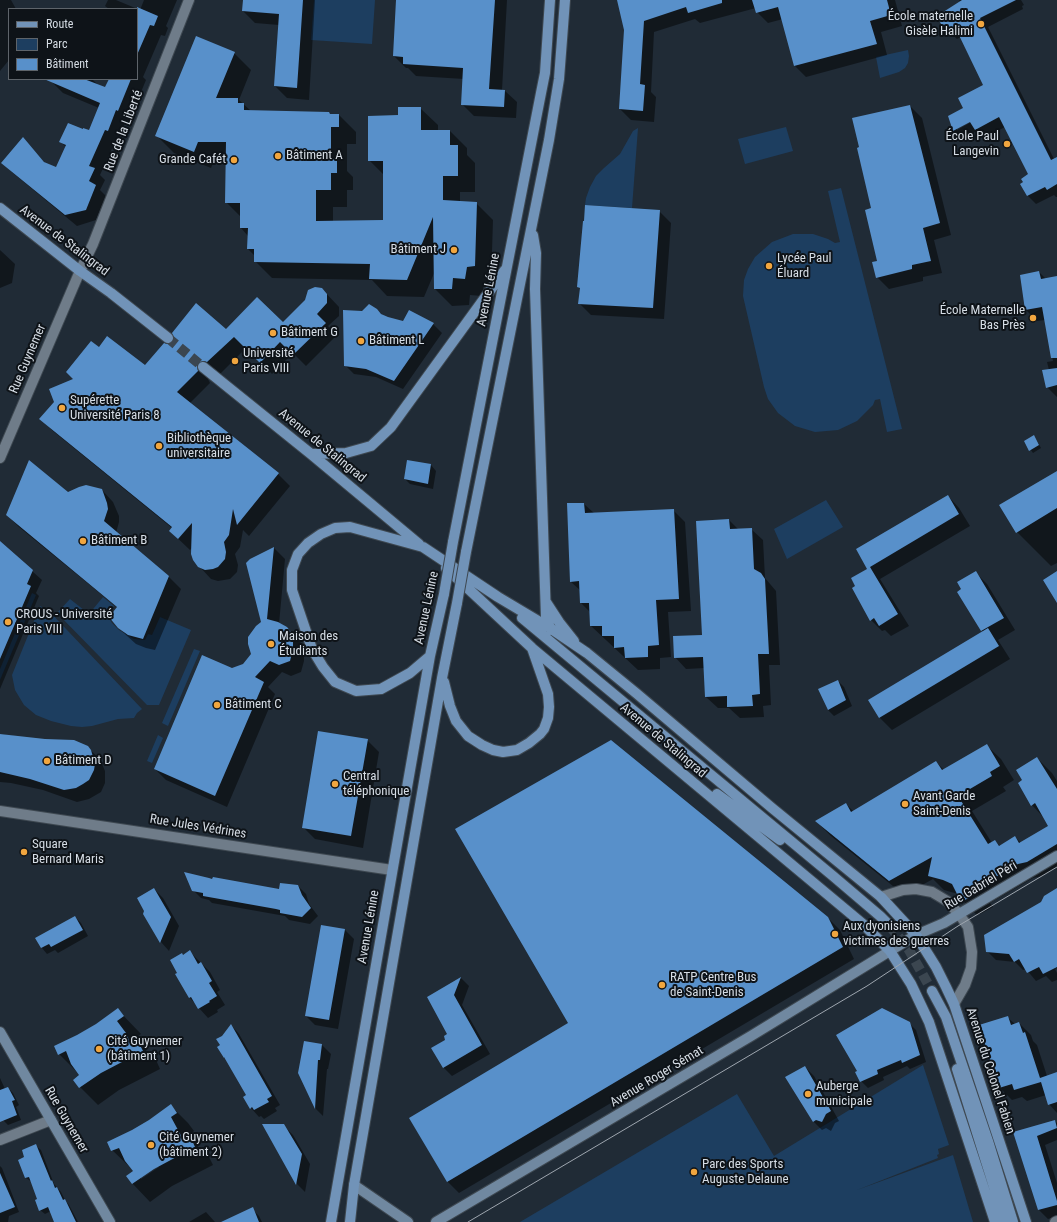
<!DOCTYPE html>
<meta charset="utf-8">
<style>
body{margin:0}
#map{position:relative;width:1057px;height:1222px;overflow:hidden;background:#202b36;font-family:"Roboto Condensed",sans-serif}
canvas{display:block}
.legend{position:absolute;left:8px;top:8px;width:130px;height:72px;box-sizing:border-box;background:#0e1318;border:1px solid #5e646a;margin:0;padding:5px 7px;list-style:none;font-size:12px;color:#d6dde5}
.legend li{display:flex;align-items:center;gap:8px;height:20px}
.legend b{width:20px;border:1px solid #5e646a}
</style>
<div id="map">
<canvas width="1057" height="1222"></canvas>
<ul class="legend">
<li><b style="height:5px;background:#7193b8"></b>Route</li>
<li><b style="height:11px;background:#1d3e60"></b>Parc</li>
<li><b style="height:11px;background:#5890ca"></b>Bâtiment</li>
</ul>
</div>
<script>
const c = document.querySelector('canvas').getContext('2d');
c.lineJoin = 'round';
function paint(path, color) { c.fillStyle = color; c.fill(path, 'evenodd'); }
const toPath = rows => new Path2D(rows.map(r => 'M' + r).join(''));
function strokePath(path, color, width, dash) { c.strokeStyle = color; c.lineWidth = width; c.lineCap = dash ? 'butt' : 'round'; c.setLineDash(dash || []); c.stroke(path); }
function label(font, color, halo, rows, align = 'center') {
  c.font = font + ' "Roboto Condensed",sans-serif'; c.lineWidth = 4; c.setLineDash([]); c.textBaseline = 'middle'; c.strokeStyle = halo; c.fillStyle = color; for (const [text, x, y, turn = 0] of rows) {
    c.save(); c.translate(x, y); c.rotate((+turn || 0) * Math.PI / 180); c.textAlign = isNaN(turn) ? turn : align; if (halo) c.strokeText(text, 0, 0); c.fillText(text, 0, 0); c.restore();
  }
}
paint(toPath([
 [314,0,375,0,372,44,311,40],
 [908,50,909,56,908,63,905,68,899,72,880,78,876,57],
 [786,127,793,151,745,164,738,139],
 [638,128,632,208,585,205,586,198,590,187,596,176,604,168,620,154,633,131],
 [841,188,902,429,887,432,880,399,875,400,873,405,857,421,838,430,815,432,795,426,778,413,768,399,764,387,743,296,744,280,748,269,755,257,772,242,793,234,813,234,828,239,835,243,840,242,828,191],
 [826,500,843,527,787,559,774,529],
 [32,593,36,595,0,680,0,669],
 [103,597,114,606,107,615,112,623,119,630,134,639,145,640,148,634,152,635,160,617,191,630,159,705,147,705,57,613,70,599,89,614],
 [40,606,49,611,142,709,137,713,134,718,118,719,92,726,82,727,71,726,51,721,36,715,24,705,15,690,12,675],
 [194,649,200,651,168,726,162,723],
 [158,735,163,738,152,763,147,761],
 [923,1065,949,1145,938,1149,939,1154,937,1155,938,1158,857,1190,953,1155,973,1222,520,1222,737,1094,774,1156]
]), '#1d3e60');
paint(toPath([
 [0,0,11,0,16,9,9,9,9,60,0,71],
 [108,0,116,0,140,10,144,0,177,0,166,26,168,28,165,36,161,35,143,77,146,80,129,121,126,120,118,141,116,140,100,175,105,180,100,190,106,196,96,220,77,226,13,173,2,163,23,139,46,164,57,169,66,147,61,142,90,132,99,108,63,93,52,82,54,79,92,79,97,84,105,89,110,79,137,79,137,9,109,9,105,6],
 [244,0,315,0,309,100,287,98,275,86,279,25,255,23,243,11],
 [397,0,507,0,502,90,505,91,517,102,516,118,474,116,462,104,464,79,416,76,408,68,406,68,394,56],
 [618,0,895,0,902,26,881,32,887,55,806,77,795,66,783,19,768,23,757,12,756,8,700,23,695,19,654,32,651,92,656,97,654,122,631,120,620,109,625,30],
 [959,0,1021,0,1024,5,1022,6,1023,9,988,27,1054,159,1057,158,1057,197,1056,197,1054,195,1036,204,1028,196,1021,184,1029,175,1005,127,984,138,977,131,962,139,954,131,950,117,965,108,984,85,961,37,957,39,944,27,960,2],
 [974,118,975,120,957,130,957,128],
 [234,53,251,70,239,100,251,111,339,115,356,132,356,144,347,144,347,171,353,177,353,190,347,190,347,207,333,207,333,221,384,221,384,175,369,160,399,116,420,108,438,125,438,131,450,131,467,148,467,155,475,163,475,192,460,192,460,202,476,203,493,220,491,283,484,284,482,296,470,295,469,305,452,306,435,289,435,271,424,297,387,296,372,280,272,278,255,261,255,256,248,249,248,236,241,228,241,217,226,202,226,159,215,158,211,168,174,153,157,136],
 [910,106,922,118,951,235,934,240,942,273,923,277,923,281,889,289,877,277,878,262],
 [659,211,671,223,664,319,591,315,579,303,581,289,578,287],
 [0,250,15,264,12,283,0,288],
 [1039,272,1046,279,1057,277,1057,397,1047,387,1049,370,1047,362,1053,361,1045,320,1037,321,1026,310],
 [322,289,339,307,339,316,328,326,337,335,306,366,293,353,272,374,246,348,220,374,216,372,210,374,208,379,210,383,189,404,278,474,290,486,249,536,243,530,240,547,235,554,238,565,237,572,230,579,218,581,211,579,199,566,192,548,190,550,170,531,172,528,53,431,41,419,99,349,145,367,167,346,226,330,283,324],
 [404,322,433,324,442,333,403,389,376,377,354,374,345,365],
 [1034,436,1041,448,1033,453,1025,442],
 [431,465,436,471,433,489,410,484,405,479],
 [1057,472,1057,563,1051,566,1017,532],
 [101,489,113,502,119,516,119,522,116,533,168,576,181,589,155,650,146,648,136,644,126,635,114,622,118,608,19,527,7,515,68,494],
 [948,496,959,508,970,526,880,579,909,626,891,636,885,630,882,631,871,620,857,586,868,569,857,550],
 [584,504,594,513,673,510,685,522,691,611,668,612,671,657,660,658,660,669,638,670,591,626,591,613,581,603,581,591,571,582],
 [729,520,738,529,751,529,763,540,765,578,776,591,780,665,769,665,771,705,763,706,764,717,740,718,729,708,718,708,706,697,705,668,686,669,675,657,703,636],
 [0,545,3,545,42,580,36,593,39,596,0,689],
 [274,548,285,559,279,624,283,625,302,644,304,650,304,661,301,672,291,676,282,672,268,687,275,694,227,807,166,780,155,769,232,669,243,665,252,654,262,622],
 [975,572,987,584,1015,630,998,640,1010,659,892,730,880,718,869,700,983,632,959,592],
 [838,681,844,687,852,706,834,716,828,710],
 [0,734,87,747,100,759,105,771,105,783,101,792,89,799,77,802,43,790,11,783,0,782],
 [367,740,379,752,363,848,315,839,303,827],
 [986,745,1001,759,1014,780,1003,787,1006,791,972,811,992,843,995,841,1000,846,1015,837,1021,843,1050,826,1045,819,1032,805,1023,780,1037,758,1052,773,1057,781,1057,867,1042,876,1033,878,990,903,993,907,980,914,976,914,961,899,958,894,944,890,933,879,904,895,831,836,817,822,846,804,854,812,936,762,944,770],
 [298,886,306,894,309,904,318,916,310,924,289,920,285,916,212,903,209,900,201,898,193,890,280,890],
 [154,889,163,898,179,926,169,951,161,942,144,914],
 [1057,889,1057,968,1055,969,1057,973,1057,980,1052,982,1046,976,1036,981,1026,969,1023,970,1015,962,996,960,987,951],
 [75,917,81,923,88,936,58,953,55,950,47,954,42,948],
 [828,918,840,930,854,959,459,1193,447,1181],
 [345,930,354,939,338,1029,315,1025,306,1016],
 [190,952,210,972,220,990,217,992,225,1005,217,1010,218,1012,208,1018,190,998,178,973,183,956],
 [461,978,469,986,462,1005,490,1054,452,1076,443,1067,449,1034,428,997],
 [117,1009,141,1034,134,1039,156,1060,160,1069,119,1090,98,1105,80,1087,80,1075,78,1072,77,1072,59,1054,78,1035,97,1024],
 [1007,1017,1015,1024,1019,1023,1031,1035,1033,1041,1037,1045,1047,1076,1057,1073,1057,1113,1049,1104,1046,1095,1027,1101,1022,1097,1012,1100,1000,1088],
 [909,1023,916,1030,926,1062,910,1069,907,1066,883,1077,884,1080,868,1088,861,1081,858,1071],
 [231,1025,239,1034,280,1105,275,1108,277,1111,264,1119,261,1116,259,1117,251,1108,247,1095,223,1036],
 [322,1045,331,1054,328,1069,327,1069,323,1116,316,1109,299,1073],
 [805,1067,814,1076,839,1121,835,1123,831,1131,826,1128,822,1130,813,1121],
 [0,1078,5,1089,8,1088,13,1093,19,1105,16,1107,21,1120,8,1125,3,1120,0,1114],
 [171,1106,188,1123,194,1131,188,1136,190,1139,209,1157,213,1165,172,1186,150,1202,133,1184,127,1176,134,1171,112,1150,132,1131,150,1121],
 [157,1165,159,1167,141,1179,141,1176],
 [1055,1121,1057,1123,1057,1140,1045,1145,1057,1183,1057,1216,1048,1219,1039,1210,1014,1133],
 [264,1126,284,1126,293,1135,310,1164,305,1192,297,1184],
 [36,1146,41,1150,54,1184,61,1192,65,1200,69,1205,78,1222,56,1222,51,1211,45,1214,40,1210,39,1200,32,1182,26,1178,26,1158],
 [0,1166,2,1168,19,1212,9,1216,8,1222,0,1222],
 [252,1209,259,1216,262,1222,223,1222],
 [206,1212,215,1222,189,1222]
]), '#0007');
paint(toPath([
 [243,0,303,0,297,88,274,86,279,14,242,11],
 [396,0,495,0,489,89,505,90,504,107,461,105,463,68,403,64,403,57,393,56],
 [617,0,722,0,722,3,688,13,686,7,644,21,640,84,645,85,643,111,619,109,624,30],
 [752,0,887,0,891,15,870,21,877,44,794,66,778,7,756,13],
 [962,0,1016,0,980,18,1051,160,1057,157,1057,184,1047,190,1045,187,1027,196,1020,184,1023,182,1021,179,1028,174,999,117,975,130,970,122,953,131,948,116,963,108,958,98,983,85,955,27,948,31,946,27,943,28,937,16],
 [137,7,158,16,154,26,150,25,137,55],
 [196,36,235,52,216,98,238,98,238,103,244,103,244,110,329,112,330,114,339,114,339,127,331,127,331,159,337,159,337,173,331,173,331,190,316,190,316,221,383,220,383,161,368,161,368,116,398,115,398,107,421,107,421,130,450,130,450,145,458,145,458,176,443,176,443,200,477,202,475,266,467,267,465,279,453,278,452,289,434,289,433,217,407,280,369,279,370,264,254,262,254,249,247,249,248,228,240,228,240,203,225,203,226,142,198,142,194,152,155,136],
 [44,79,84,79,105,87,109,79,131,79,118,111,116,110,108,131,105,130,89,166,95,168,89,181,96,185,86,210,65,215,1,163,23,137,44,162,56,167,66,145,59,142,68,123,83,129,83,128,89,130,100,103],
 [910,105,940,223,923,228,931,261,912,265,912,269,876,278,872,262,877,261,865,210,871,208,857,148,859,147,852,118],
 [585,205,660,210,653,308,578,304,580,288,577,287,583,221,584,221],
 [1039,271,1041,279,1057,276,1057,358,1051,358,1042,307,1025,310,1020,275],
 [315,287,322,288,327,294,327,303,317,314,326,323,293,355,280,342,260,363,234,337,207,362,204,361,198,363,197,366,198,371,177,392,279,473,237,525,233,509,229,535,224,542,226,552,225,559,218,567,213,569,205,570,198,567,193,560,191,554,192,523,178,539,169,531,172,527,39,419,54,402,49,389,73,379,66,372,91,341,99,347,107,336,145,365,164,343,167,344,173,342,174,339,172,333,196,303,226,329,257,297,283,322,305,300,308,290],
 [369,304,377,309,381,314,388,317,403,321,409,310,434,323,394,381,366,369,344,366,343,310,362,311],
 [1057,368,1057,385,1046,388,1042,370],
 [1034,435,1039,445,1029,451,1024,441],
 [29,460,68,492,79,487,86,485,102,489,107,503,108,509,104,521,169,576,143,639,128,635,118,628,109,617,117,607,6,515],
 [407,460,431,464,428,484,404,479],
 [1057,471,1057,508,1016,533,999,505],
 [948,495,959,514,870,567,898,614,879,626,874,618,870,621,852,588,855,586,851,578,867,569,856,549],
 [567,503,584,503,585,513,674,509,679,599,656,600,659,645,648,646,648,657,625,658,624,647,614,648,614,636,602,636,602,626,590,626,589,603,580,603,579,581,570,582],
 [729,519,730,529,752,528,754,569,761,573,765,579,769,654,758,654,760,694,752,695,753,706,727,707,727,696,705,697,703,657,674,658,673,636,702,635,696,521],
 [0,541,33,570,27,584,31,586,0,659],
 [274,547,267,619,278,622,287,627,291,632,293,638,293,649,290,661,279,665,270,661,255,677,264,682,215,796,154,769,202,655,232,668,243,664,251,654,248,644,248,637,256,626,261,622,246,563,250,559],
 [976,571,1004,618,981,631,957,592,961,589,957,582],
 [1057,571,1057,603,1043,580],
 [988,628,999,646,879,718,868,700],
 [838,680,846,700,828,710,818,689],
 [318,731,368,739,351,836,302,828],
 [0,734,45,739,74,740,88,746,91,750,95,764,94,770,89,780,83,784,76,788,64,790,30,779,0,772],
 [611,740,828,917,843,947,447,1182,409,1118,568,1023,455,829],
 [987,744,1000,766,990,772,992,776,958,796,988,844,995,840,999,846,1015,836,1019,843,1048,826,1035,803,1031,806,1018,783,1022,780,1016,770,1037,757,1057,789,1057,844,1027,862,1018,864,977,888,979,892,965,900,960,900,952,884,943,880,928,876,932,857,889,881,815,821,846,803,851,812,936,761,942,770],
 [184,872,209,878,212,879,213,877,279,889,280,883,298,885,302,895,311,908,302,917,280,913,280,910,276,909,203,896,203,893,192,891],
 [154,888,171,917,160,943,143,914,144,911,137,898],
 [1057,888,1057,967,1043,974,1039,967,1027,973,1019,959,1014,962,1009,954,986,952,984,935,1041,902,1044,896],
 [75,916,83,930,51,947,49,944,41,948,35,938],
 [321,925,345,929,329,1020,305,1016],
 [190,950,198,964,201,962,212,981,209,983,217,996,209,1001,210,1002,198,1009,191,997,189,998,175,974,177,973,170,960,182,953,183,955],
 [461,977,454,995,482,1045,443,1068,431,1048,445,1040,444,1036,447,1034,427,997],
 [118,1008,124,1016,117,1021,126,1033,131,1045,138,1041,143,1051,101,1073,79,1088,73,1080,79,1075,71,1064,66,1051,58,1055,54,1046,77,1035,96,1024],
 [882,1008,910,1022,920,1055,902,1063,901,1060,877,1070,878,1074,860,1082,855,1072,857,1071,836,1035],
 [1008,1016,1011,1025,1019,1022,1023,1033,1025,1032,1040,1078,1057,1072,1057,1102,1048,1105,1041,1082,1014,1090,1012,1084,999,1088,979,1025],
 [231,1024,272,1096,267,1099,269,1102,254,1110,252,1107,250,1109,243,1097,246,1095,224,1057,224,1058,217,1047,220,1045,216,1039,222,1036],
 [304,1041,322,1044,320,1060,318,1060,315,1109,298,1073],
 [805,1066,831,1111,826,1114,822,1122,816,1120,813,1122,785,1077],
 [8,1087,15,1100,12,1101,17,1115,0,1122,0,1090],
 [171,1104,177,1113,171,1117,184,1141,191,1138,195,1147,154,1169,132,1184,126,1176,133,1171,125,1161,119,1148,111,1151,107,1142,132,1130,149,1120],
 [1055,1120,1057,1128,1037,1136,1057,1201,1057,1205,1038,1210,1013,1132],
 [262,1124,284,1124,302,1154,296,1185],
 [36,1144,51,1181,52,1180,55,1188,57,1187,63,1200,65,1199,76,1222,54,1222,48,1207,39,1211,35,1200,37,1199,29,1177,25,1178,18,1160,24,1157,22,1150],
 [0,1173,15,1207,0,1213],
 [253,1207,259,1222,221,1222]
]), '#5890ca');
strokePath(toPath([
 [168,338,203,367],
 [889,925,909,950,932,991]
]), '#3b4650', 10, [10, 5]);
const street = toPath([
 [0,458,80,271,93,244,189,0],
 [0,811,392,870],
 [881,897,903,890,916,889,932,892,947,901,959,914,968,927,972,952,971,968,965,985,954,1004],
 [0,1140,51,1120],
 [1055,1222,1057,1221]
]);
const secondary = toPath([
 [0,1032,110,1222],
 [354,1185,408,1222],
 [436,1222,751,1036,916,935,944,923,1057,856]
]);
const primary = toPath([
 [0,208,80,271,111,293,168,338],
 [533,235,536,253,535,289,546,617,551,630],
 [203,367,311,454,419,544],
 [311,454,346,453,371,446,391,427,505,270],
 [453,542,541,93,545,73,550,0],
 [466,552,549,140,559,79,565,0],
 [446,568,532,648,863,924,890,951,911,984,929,1022,995,1222],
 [546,602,559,622,574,641],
 [522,618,833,876,880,916,889,925],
 [430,656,410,673,381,689,356,691,335,682,323,667,312,649,292,590,292,570,298,554,308,543,321,534,335,528,350,527,423,547,498,597,550,628,587,653,636,693,772,808,881,897,916,935,936,967,946,987,954,1004,1026,1222],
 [444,682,450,706,456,721,468,736,482,745,493,750,503,752,517,750,529,743,540,734,544,729,548,718,549,707,548,694,532,648],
 [717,794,780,840],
 [932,991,946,1017,988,1141,1013,1222],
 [957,1069,1005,1222],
 [331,1222,430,656,444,594],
 [350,1222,354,1185,442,678,457,603]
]);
strokePath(street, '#3e4851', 12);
strokePath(secondary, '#3e4851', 12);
strokePath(primary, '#3e4851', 12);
strokePath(street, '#6f7c89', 10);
strokePath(secondary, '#7088a0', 10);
strokePath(primary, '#7193b8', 10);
strokePath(toPath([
 [468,1222,867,986,958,926,1057,867]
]), '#9ea6af', 1);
const primaryBridge = toPath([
 [444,594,453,542],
 [457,603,466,552]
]);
strokePath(primaryBridge, '#3e4851', 12, []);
strokePath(primaryBridge, '#7193b8', 10);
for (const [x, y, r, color] of [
 [981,24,4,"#f1a63f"],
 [1007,144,4,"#f1a63f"],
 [278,156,4,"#f1a63f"],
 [234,160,4,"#f1a63f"],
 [454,250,4,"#f1a63f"],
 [769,266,4,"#f1a63f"],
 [1033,318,4,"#f1a63f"],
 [273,333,4,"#f1a63f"],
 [361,341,4,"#f1a63f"],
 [235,361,4,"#f1a63f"],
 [62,408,4,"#f1a63f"],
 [159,446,4,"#f1a63f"],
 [83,541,4,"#f1a63f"],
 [8,622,4,"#f1a63f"],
 [271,644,4,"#f1a63f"],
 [217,705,4,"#f1a63f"],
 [47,761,4,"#f1a63f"],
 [335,784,4,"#f1a63f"],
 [905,804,4,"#f1a63f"],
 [24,852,4,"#f1a63f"],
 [835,934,4,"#f1a63f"],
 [662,985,4,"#f1a63f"],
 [99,1049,4,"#f1a63f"],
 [808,1094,4,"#f1a63f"],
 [151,1145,4,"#f1a63f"],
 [694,1172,4,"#f1a63f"]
]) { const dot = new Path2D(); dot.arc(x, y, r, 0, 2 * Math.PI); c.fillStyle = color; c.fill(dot); strokePath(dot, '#0e1318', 1.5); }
label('13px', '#d6dde5', '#0e1318', [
 ["École maternelle",973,17,"right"],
 ["Gisèle Halimi",973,32,"right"],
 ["École Paul",999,137,"right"],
 ["Langevin",999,152,"right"],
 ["Bâtiment A",286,156],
 ["Grande Cafét",226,160,"right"],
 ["Bâtiment J",446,250,"right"],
 ["Lycée Paul",777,259],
 ["Éluard",777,274],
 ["École Maternelle",1025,311,"right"],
 ["Bas Près",1025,326,"right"],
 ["Bâtiment G",281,333],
 ["Bâtiment L",369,341],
 ["Université",243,354],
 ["Paris VIII",243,369],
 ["Supérette",70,401],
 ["Université Paris 8",70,416],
 ["Bibliothèque",167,439],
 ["universitaire",167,454],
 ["Bâtiment B",91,541],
 ["CROUS - Université",16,615],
 ["Paris VIII",16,630],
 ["Maison des",279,637],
 ["Étudiants",279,652],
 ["Bâtiment C",225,705],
 ["Bâtiment D",55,761],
 ["Central",343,777],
 ["téléphonique",343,792],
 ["Avant Garde",913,797],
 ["Saint-Denis",913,812],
 ["Square",32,845],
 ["Bernard Maris",32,860],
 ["Aux dyonisiens",843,927],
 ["victimes des guerres",843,942],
 ["RATP Centre Bus",670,978],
 ["de Saint-Denis",670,993],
 ["Cité Guynemer",107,1042],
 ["(bâtiment 1)",107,1057],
 ["Auberge",816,1087],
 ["municipale",816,1102],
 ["Cité Guynemer",159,1138],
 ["(bâtiment 2)",159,1153],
 ["Parc des Sports",702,1165],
 ["Auguste Delaune",702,1180]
], 'left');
label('13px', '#d6dde5', '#0e1318', [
 ["Rue de la Liberté",124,131,-69],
 ["Avenue de Stalingrad",64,241,37],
 ["Avenue Lénine",489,290,-79],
 ["Rue Guynemer",28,359,-67],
 ["Avenue de Stalingrad",322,446,39],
 ["Avenue Lénine",427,608,-78],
 ["Avenue de Stalingrad",663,741,40],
 ["Rue Jules Védrines",198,827,9],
 ["Rue Gabriel Péri",981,886,-31],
 ["Avenue Lénine",369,927,-80],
 ["Avenue du Colonel Fabien",990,1071,72],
 ["Avenue Roger Sémat",657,1077,-31],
 ["Rue Guynemer",66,1120,60]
]);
</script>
